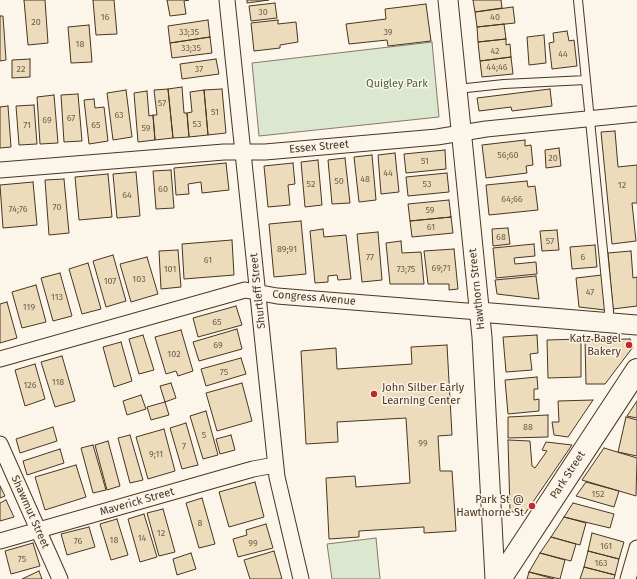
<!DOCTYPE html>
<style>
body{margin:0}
canvas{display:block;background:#fbf6e9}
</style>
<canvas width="637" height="579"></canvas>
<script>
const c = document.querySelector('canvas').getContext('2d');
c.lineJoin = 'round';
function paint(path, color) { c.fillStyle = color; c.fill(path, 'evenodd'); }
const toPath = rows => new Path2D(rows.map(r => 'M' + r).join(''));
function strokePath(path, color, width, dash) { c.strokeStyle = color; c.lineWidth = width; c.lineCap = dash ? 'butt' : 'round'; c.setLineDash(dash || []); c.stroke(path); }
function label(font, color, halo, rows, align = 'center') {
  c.font = font + ' "Fira Sans",sans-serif'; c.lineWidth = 3; c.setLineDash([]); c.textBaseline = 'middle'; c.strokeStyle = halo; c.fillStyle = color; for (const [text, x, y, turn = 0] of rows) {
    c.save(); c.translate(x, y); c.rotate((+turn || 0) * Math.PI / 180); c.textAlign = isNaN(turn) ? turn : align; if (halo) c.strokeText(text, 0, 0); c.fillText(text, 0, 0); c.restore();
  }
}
const green = toPath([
 [432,42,439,117,259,136,252,63,432,42],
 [376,538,380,579,332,579,327,544,376,538]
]);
paint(green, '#dce7d0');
strokePath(green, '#887966', 1);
const building = toPath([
 [24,0,45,0,48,43,28,45,24,0],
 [93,0,114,0,117,34,96,35,93,0],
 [167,0,189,0,184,1,186,14,170,16,167,0],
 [247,0,269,0,247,3,247,0],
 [473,0,501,0,502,8,475,12,473,0],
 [275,3,277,18,251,21,249,6,275,3],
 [426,4,431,41,388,46,387,40,349,44,346,24,386,19,385,9,426,4],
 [513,7,515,23,477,27,475,12,513,7],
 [0,16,3,16,6,60,0,61,0,16],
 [208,20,210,37,170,43,168,26,208,20],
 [278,20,278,24,296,22,298,42,280,45,280,48,254,51,251,23,278,20],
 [504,24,506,39,478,42,477,27,504,24],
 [89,25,92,62,71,63,68,27,89,25],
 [567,31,569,41,574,40,577,66,552,69,549,43,554,42,553,33,567,31],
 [544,35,546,63,529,65,527,37,544,35],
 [210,37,212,53,172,58,170,43,210,37],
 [506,39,506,45,510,44,511,57,480,61,478,42,506,39],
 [511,57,513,74,482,77,480,61,511,57],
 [30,59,30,77,12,78,12,60,30,59],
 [216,59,219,74,182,79,180,64,216,59],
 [182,87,184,113,187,113,189,137,173,138,168,89,182,87],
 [168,89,173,138,155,140,153,115,157,115,154,90,168,89],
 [222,89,226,133,208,135,204,90,222,89],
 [550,89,552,106,512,111,511,107,479,111,477,98,550,89],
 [126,90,132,137,113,140,107,93,126,90],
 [204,90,208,135,189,137,187,113,192,112,190,92,204,90],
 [147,91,149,116,153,115,155,140,138,142,134,93,147,91],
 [78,94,82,141,64,142,61,95,78,94],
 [54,95,58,143,40,144,37,97,54,95],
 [94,99,95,108,104,107,108,141,89,144,84,100,94,99],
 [34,105,37,144,19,145,16,106,34,105],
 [8,106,11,147,0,148,0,107,8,106],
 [615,131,618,167,637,165,637,203,632,203,636,241,612,244,601,132,615,131],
 [525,140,525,146,531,145,533,165,526,166,527,173,486,178,482,145,525,140],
 [559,148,561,166,546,168,545,150,559,148],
 [445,150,446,169,406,173,404,154,445,150],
 [395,153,399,192,381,194,378,155,395,153],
 [372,155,376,200,359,202,354,157,372,155],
 [345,158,350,203,332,204,328,160,345,158],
 [318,160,322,205,305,207,301,162,318,160],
 [226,163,229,190,202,193,201,182,188,184,189,194,176,195,174,168,226,163],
 [293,163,295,184,288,185,290,205,268,207,264,166,293,163],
 [171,170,174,208,156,209,153,171,171,170],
 [136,172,140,216,117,218,113,174,136,172],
 [447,173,449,192,408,196,406,177,447,173],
 [108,174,112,217,79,220,75,177,108,174],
 [64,179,69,233,49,235,45,180,64,179],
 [527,181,528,187,535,186,538,210,489,215,486,185,527,181],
 [33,182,37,225,3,228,0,185,33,182],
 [449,200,451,217,410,221,408,204,449,200],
 [451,217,453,233,412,237,410,221,451,217],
 [301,221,306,274,274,277,269,224,301,221],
 [508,228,510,244,493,246,492,229,508,228],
 [323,229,324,237,346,235,351,279,338,280,337,275,328,276,328,282,315,283,310,231,323,229],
 [557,230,559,250,542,251,540,231,557,230],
 [378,232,382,280,362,282,357,234,378,232],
 [232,240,234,275,184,279,182,244,232,240],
 [401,241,402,253,421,252,424,284,390,284,386,243,401,241],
 [534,244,535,256,514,258,515,264,536,262,537,274,496,278,493,248,534,244],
 [595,245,597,267,572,269,570,247,595,245],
 [454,249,458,289,449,290,449,284,428,284,424,251,454,249],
 [178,250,181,287,161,289,159,251,178,250],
 [631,251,633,278,637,277,637,306,613,309,608,253,631,251],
 [113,255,126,301,106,307,93,261,113,255],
 [147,257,158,294,131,302,120,264,147,257],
 [88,263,101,309,82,314,69,269,88,263],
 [60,273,72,316,53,321,41,278,60,273],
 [602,275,605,310,579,307,576,278,602,275],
 [536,276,539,299,497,294,495,280,536,276],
 [36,285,46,322,22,328,12,292,36,285],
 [7,302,17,338,0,343,0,304,7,302],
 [236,306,242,325,198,337,193,318,236,306],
 [237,329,242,349,199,361,193,342,237,329],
 [181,330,193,371,178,376,176,371,166,374,155,337,181,330],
 [143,335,154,370,139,374,129,339,143,335],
 [537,335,538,353,530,354,532,370,506,372,503,337,537,335],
 [581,339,581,377,548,378,547,340,581,339],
 [630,339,633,347,605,384,586,384,585,340,630,339],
 [121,342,132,381,114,387,103,347,121,342],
 [447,345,452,435,438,436,440,471,452,471,456,531,424,533,424,527,359,531,359,537,329,539,326,478,355,476,356,487,410,483,406,418,337,422,338,442,306,444,301,351,336,348,337,369,412,364,411,347,447,345],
 [62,356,75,401,55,407,41,362,62,356],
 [241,358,246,374,206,386,201,369,241,358],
 [35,364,45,399,25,406,15,370,35,364],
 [537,377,538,389,534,389,534,400,539,399,539,411,508,414,505,380,537,377],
 [171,383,176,398,165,402,160,386,171,383],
 [242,383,252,421,217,431,206,393,242,383],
 [141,395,146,409,127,415,123,401,141,395],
 [593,400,568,437,554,435,552,422,559,422,558,401,593,400],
 [637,401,637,418,627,416,637,401],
 [165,402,169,415,151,420,147,407,165,402],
 [206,411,218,455,203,459,190,416,206,411],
 [548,415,548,437,508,438,508,417,548,415],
 [626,417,637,420,637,456,618,452,626,417],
 [186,423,198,465,182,469,170,428,186,423],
 [53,427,57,441,20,453,16,439,53,427],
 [164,429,175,471,148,479,136,437,164,429],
 [130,435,143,480,130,483,118,438,130,435],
 [231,435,235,450,220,454,216,439,231,435],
 [508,440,530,441,532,466,535,468,547,451,542,450,546,442,572,445,524,515,510,511,508,440],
 [108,441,120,486,107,490,95,445,108,441],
 [93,445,106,490,93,493,81,448,93,445],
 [604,448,637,458,636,496,582,480,604,448],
 [60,449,64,463,27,475,23,461,60,449],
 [76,465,86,497,45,510,35,477,76,465],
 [255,482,264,517,229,527,219,492,255,482],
 [586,482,619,491,614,507,576,496,586,482],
 [0,486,5,496,0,498,0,486],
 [202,498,215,544,199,548,186,503,202,498],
 [6,500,14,517,0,521,0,503,6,500],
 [573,503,614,514,610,528,564,517,573,503],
 [163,509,175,552,159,556,147,513,163,509],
 [144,514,157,557,140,562,128,519,144,514],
 [564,517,586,523,580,545,551,537,564,517],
 [117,519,128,555,111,560,100,524,117,519],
 [266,524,273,548,238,557,233,539,247,535,246,530,266,524],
 [89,527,95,547,67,555,61,534,89,527],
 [592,533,624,542,619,559,588,551,592,533],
 [551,537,576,544,571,561,540,553,551,537],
 [33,543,40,566,11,574,5,551,33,543],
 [274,551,282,579,250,579,244,560,274,551],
 [588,551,619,559,615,575,584,567,588,551],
 [191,553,196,569,177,575,173,559,191,553],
 [540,553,565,560,560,579,529,572,540,553],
 [584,567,615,575,614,579,580,579,584,567],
 [39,571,42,579,22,579,39,571],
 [529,572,554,579,527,579,529,572]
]);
paint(building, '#ecdcbc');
strokePath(building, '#4a3520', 1);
const service = toPath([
 [578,0,609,311,608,323],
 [457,89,504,84,586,80]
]);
const minor = toPath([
 [227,0,277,477,301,579],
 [0,170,224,152,265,152,437,137,486,129,637,114],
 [0,359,245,290,277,296,479,312],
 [0,444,60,579],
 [0,541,253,469,275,465],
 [628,579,637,548]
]);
const tertiary = toPath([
 [448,0,482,337,495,579],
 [479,312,637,325]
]);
const primary = toPath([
 [500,579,637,370]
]);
strokePath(service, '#4a3520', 10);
strokePath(minor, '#4a3520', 17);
strokePath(tertiary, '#4a3520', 21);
strokePath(primary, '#4a3520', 24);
strokePath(service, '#fbf6e9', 8);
strokePath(minor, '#fbf6e9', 15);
strokePath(tertiary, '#fbf6e9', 19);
strokePath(primary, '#fbf6e9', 22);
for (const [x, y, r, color] of [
 [629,345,4,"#c62828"],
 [374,394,4,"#c62828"],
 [532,506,4,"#c62828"]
]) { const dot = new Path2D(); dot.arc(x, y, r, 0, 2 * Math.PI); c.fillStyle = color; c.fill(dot); strokePath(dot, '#fbf6e9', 1.5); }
label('9px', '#725f47', null, [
 ["30",263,12],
 ["16",105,17],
 ["40",495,17],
 ["20",36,22],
 ["33;35",189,32],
 ["39",388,32],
 ["18",80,44],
 ["33;35",191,48],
 ["42",495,51],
 ["44",563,54],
 ["44;46",497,67],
 ["22",21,69],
 ["37",199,69],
 ["57",162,103],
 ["51",215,112],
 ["63",119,115],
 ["67",71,118],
 ["69",47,120],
 ["53",197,124],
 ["71",27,125],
 ["65",96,125],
 ["59",146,128],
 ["56;60",508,155],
 ["20",553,158],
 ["51",425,161],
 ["44",388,173],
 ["48",365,179],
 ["50",339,181],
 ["52",311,184],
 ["53",427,184],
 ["12",622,185],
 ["60",163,189],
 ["64",127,195],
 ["64;66",512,199],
 ["70",57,207],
 ["74;76",18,209],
 ["59",430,210],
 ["61",431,227],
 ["68",501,237],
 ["57",550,241],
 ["89;91",287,249],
 ["77",370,257],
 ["6",583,257],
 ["61",208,260],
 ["69;71",441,268],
 ["101",170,269],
 ["73;75",406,269],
 ["103",139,279],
 ["107",110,281],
 ["47",590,292],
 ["113",57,297],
 ["119",29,307],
 ["65",217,322],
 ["69",218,345],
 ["102",174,354],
 ["75",224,372],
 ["118",58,382],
 ["126",30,385],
 ["88",528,427],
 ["5",204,435],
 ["99",423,443],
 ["7",184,446],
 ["9;11",156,454],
 ["152",598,494],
 ["8",200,523],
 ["12",161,533],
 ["14",142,538],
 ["18",114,540],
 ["76",78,541],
 ["99",253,543],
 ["161",606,546],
 ["75",22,559],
 ["163",601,563]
]);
label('11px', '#436837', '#fbf6e9', [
 ["Quigley Park",397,84]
]);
label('11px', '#4a3520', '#fbf6e9', [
 ["Essex Street",319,147,-5],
 ["Hawthorn Street",477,289,-96],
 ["Shurtleff Street",258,291,-96],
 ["Congress Avenue",314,298,5],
 ["Park Street",568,475,-57],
 ["Maverick Street",137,502,-16],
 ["Shawmut Street",30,512,66]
]);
label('11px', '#4a3520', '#fbf6e9', [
 ["Katz Bagel",621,339],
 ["Bakery",621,352],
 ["John Silber Early",382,388,"left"],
 ["Learning Center",382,401,"left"],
 ["Park St @",524,500],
 ["Hawthorne St",524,513]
], 'right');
</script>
